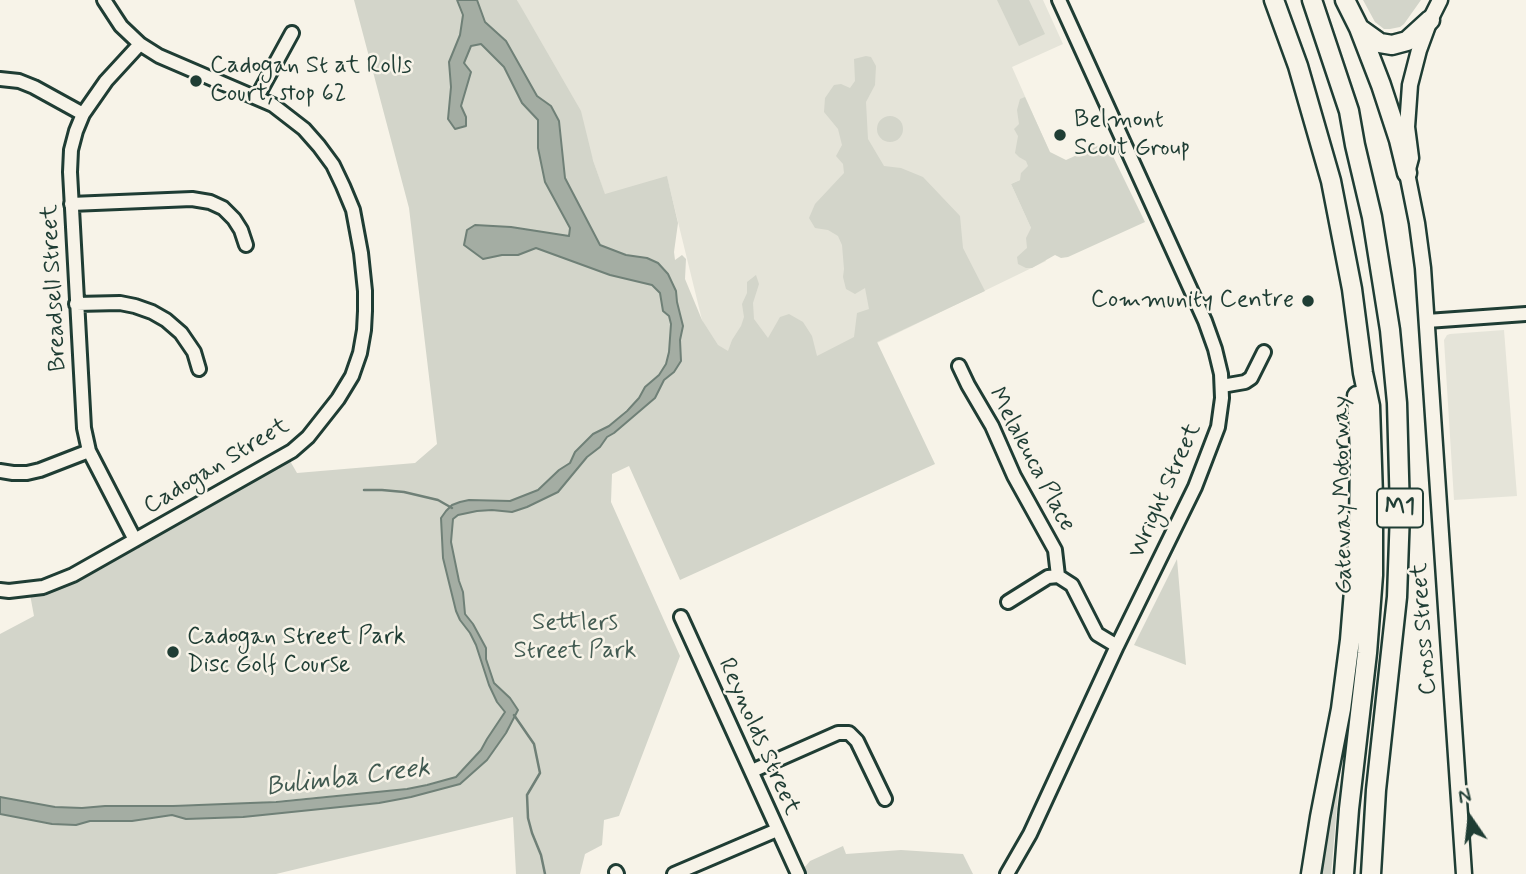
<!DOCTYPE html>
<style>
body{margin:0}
#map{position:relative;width:1526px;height:874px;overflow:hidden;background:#f7f3e8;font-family:Mynerve,sans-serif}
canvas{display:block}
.north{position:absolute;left:1435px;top:783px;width:70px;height:70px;-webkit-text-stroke:5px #f7f3e8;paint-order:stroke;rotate:346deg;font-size:19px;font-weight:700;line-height:28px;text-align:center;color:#1f3d34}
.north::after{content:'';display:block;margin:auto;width:24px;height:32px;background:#1f3d34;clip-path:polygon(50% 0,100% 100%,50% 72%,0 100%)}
</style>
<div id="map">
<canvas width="1526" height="874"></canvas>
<div class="north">N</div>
</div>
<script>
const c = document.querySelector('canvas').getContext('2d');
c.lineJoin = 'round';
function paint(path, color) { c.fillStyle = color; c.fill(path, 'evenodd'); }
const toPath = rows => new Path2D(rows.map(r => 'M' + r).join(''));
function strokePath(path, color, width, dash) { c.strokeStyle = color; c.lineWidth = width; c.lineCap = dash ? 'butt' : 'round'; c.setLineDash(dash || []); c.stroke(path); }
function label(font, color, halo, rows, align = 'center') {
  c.font = font + ' Mynerve,sans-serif'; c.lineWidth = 5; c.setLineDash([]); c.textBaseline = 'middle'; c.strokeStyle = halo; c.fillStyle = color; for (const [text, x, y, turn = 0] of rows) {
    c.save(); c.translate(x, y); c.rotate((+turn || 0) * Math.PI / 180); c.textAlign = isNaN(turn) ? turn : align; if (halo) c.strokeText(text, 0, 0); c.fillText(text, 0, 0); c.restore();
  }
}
paint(toPath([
 [517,0,1043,0,1063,44,1012,67,1055,164,1011,184,1046,261,737,411,702,320,667,177,605,195,593,160],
 [1504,330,1517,496,1454,500,1444,340,1447,335,1450,334]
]), '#e5e4d9');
paint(toPath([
 [354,0,457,0,463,15,481,44,504,67,522,103,538,120,538,148,570,228,569,236,642,282,652,285,660,293,663,311,669,316,671,324,669,352,666,364,659,375,645,387,639,398,609,426,593,434,575,452,570,463,559,470,538,490,510,501,469,500,441,518,460,620,470,633,506,711,487,739,481,750,456,777,408,789,240,804,105,806,82,808,55,807,0,797,0,634,34,616,29,589,43,587,286,454,297,473,415,463,437,444,409,208],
 [477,0,517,0,581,111,593,160,605,194,667,176,678,223,674,252,675,260,682,255,686,259,685,279,702,320,718,345,728,351,732,340,741,326,744,317,742,304,747,293,747,282,756,275,759,284,753,303,754,319,768,338,780,317,789,314,803,322,812,336,817,356,854,337,857,313,869,309,865,288,855,294,846,289,843,277,844,269,842,245,838,236,828,230,815,228,809,218,815,204,844,173,843,164,836,156,842,145,838,129,824,112,825,98,834,85,841,84,850,88,855,81,854,59,866,56,871,57,876,66,875,85,866,102,868,139,884,166,901,168,923,177,960,216,963,248,985,291,877,342,935,464,680,580,629,466,612,474,611,502,680,656,619,816,604,820,602,845,585,854,580,874,516,874,513,817,276,874,0,874,0,814,76,825,90,821,132,821,172,815,186,819,243,817,460,784,487,760,506,733,510,724,510,698,494,683,486,659,486,648,473,624,465,614,463,593,459,581,451,541,453,519,458,515,477,511,492,510,512,512,527,507,600,447,607,437,614,433,655,398,664,380,674,372,681,361,680,340,683,326,677,302,676,291,647,258,626,255,600,245,565,178,559,121,551,106,537,96,506,41,485,22],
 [997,0,1029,0,1045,34,1019,46],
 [1363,0,1421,0,1404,24,1400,27,1390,29,1384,29,1375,22],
 [1025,97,1050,152,1066,160,1106,142,1145,222,1068,257,1061,258,1055,255,1032,268,1026,268,1018,264,1017,257,1027,248,1026,238,1031,228,1011,184,1020,180,1021,173,1028,166,1026,161,1019,157,1015,153,1018,136,1014,129,1019,124,1017,110,1020,99],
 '877 129a13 13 0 1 1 26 0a13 13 0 1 1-26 0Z',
 [1177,559,1186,665,1134,645],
 [1336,784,1339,784,1331,874,1321,874,1326,835],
 [843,846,846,854,901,850,963,854,973,874,799,874,810,861]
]), '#d3d5ca');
const water = toPath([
 [457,0,477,0,485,22,506,41,537,96,551,106,559,121,565,178,600,245,626,255,647,258,658,263,668,274,676,291,677,302,683,326,680,340,681,361,674,372,664,380,655,398,614,433,607,437,600,447,587,457,558,492,527,507,512,512,492,510,477,511,458,515,453,519,451,542,459,581,463,592,465,614,473,624,486,648,486,659,494,683,510,698,518,710,506,733,487,760,460,784,411,797,379,803,243,817,186,819,172,815,132,821,90,821,76,825,52,824,0,814,0,797,55,807,82,808,105,806,173,806,276,802,407,789,427,785,456,777,481,750,487,739,505,712,497,702,489,685,476,645,470,633,460,620,456,611,443,558,441,518,446,511,452,505,460,502,469,500,510,501,538,490,559,470,570,463,575,452,593,434,609,426,627,411,639,398,645,387,659,375,666,364,669,352,671,324,669,316,663,311,660,293,652,285,610,275,536,248,518,255,502,255,483,259,464,245,467,230,475,225,511,227,569,236,570,228,545,182,538,148,538,120,522,103,504,67,481,44,471,46,464,63,471,72,461,106,466,117,466,126,455,129,448,119,451,87,449,62,460,35,463,15,457,0]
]);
paint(water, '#a4ada3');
strokePath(water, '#6f8077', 2);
strokePath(toPath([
 [364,490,382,490,404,492,438,500,452,508],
 [514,715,534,744,540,773,527,795,528,818,532,833,541,855,545,874]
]), '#6f8077', 2.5);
const minor = toPath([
 [0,79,19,81,34,87,83,114],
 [257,97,292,33],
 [71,204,192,199,210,202,223,208,234,219,241,230,246,245],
 [76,304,120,303,135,306,152,312,166,320,181,333,194,352,199,369],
 [1427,321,1526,314],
 [959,366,968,385,992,426,1014,476,1055,550,1058,576],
 [1222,386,1245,382,1251,378,1264,352],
 [0,471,13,473,27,473,40,470,89,451],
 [135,540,89,451,84,428,70,172,71,150,76,131,83,114,106,81,140,44],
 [0,590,9,591,43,587,73,575,292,451,308,437,338,399,352,376,360,353,364,330,365,311,365,291,361,253,353,210,343,186,333,165,319,146,304,129,273,105,159,56,140,44,121,26,104,0],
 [1008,602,1048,577,1058,576,1072,585,1097,634,1117,646],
 [681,617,798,874],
 [752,771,838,733,849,733,857,741,885,799],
 [616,872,617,874],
 [674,874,777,830],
 [1007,874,1030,834,1117,646,1195,487,1218,427,1222,398,1221,374,1215,349,1205,321,1059,0]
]);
const major = toPath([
 [1440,0,1430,20,1419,50,1410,85,1407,127,1411,158,1407,173,1417,223,1423,268,1464,874]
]);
const highway = toPath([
 [1274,0,1298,66,1331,181,1352,289,1363,373,1370,406,1373,496,1373,575,1367,653,1349,809,1344,874],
 [1312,0,1349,111,1355,145,1372,217,1390,330,1397,403,1400,512,1397,597,1376,790,1371,874],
 [1345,0,1359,28,1381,85,1399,140,1407,173],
 [1359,28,1380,43,1392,45,1407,41,1430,20],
 [1311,874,1320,817,1341,709,1350,640,1359,529,1360,452,1357,396]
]);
strokePath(minor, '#1f3d34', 18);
strokePath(major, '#1f3d34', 19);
strokePath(highway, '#1f3d34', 23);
strokePath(minor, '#f7f3e8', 12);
strokePath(major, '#f7f3e8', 14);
strokePath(highway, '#f7f3e8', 18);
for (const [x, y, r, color] of [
 [196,81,7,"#1f3d34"],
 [1060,135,7,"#1f3d34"],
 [1308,301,7,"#1f3d34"],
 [173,652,7,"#1f3d34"]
]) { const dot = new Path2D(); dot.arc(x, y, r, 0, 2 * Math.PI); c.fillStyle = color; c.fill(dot); strokePath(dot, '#f7f3e8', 2.5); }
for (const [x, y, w] of [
 [1400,508,46]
]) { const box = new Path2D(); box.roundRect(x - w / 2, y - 19.5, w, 39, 5); c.fillStyle = '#f7f3e8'; c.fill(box); strokePath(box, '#1f3d34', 2); }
label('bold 23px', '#1f3d34', null, [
 ["M1",1400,508]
]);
label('24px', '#1f3d34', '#f7f3e8', [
 ["Cadogan St at Rolls",210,67],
 ["Court, stop 62",210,95],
 ["Belmont",1074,121],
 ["Scout Group",1074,149],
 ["Community Centre",1294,301,"right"],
 ["Cadogan Street Park",187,638],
 ["Disc Golf Course",187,666]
], 'left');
label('24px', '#1f3d34', '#f7f3e8', [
 ["Breadsell Street",55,288,-93],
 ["Melaleuca Place",1031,460,62],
 ["Cadogan Street",217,467,-31],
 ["Wright Street",1166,491,-66],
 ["Gateway Motorway",1344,495,-91],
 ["Cross Street",1425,629,-94],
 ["Reynolds Street",758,737,66]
]);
label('24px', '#435b52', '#f7f3e8', [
 ["Settlers",575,624],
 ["Street Park",575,652]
]);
label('italic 26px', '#405950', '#f7f3e8', [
 ["Bulimba Creek",348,779,-7]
]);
</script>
